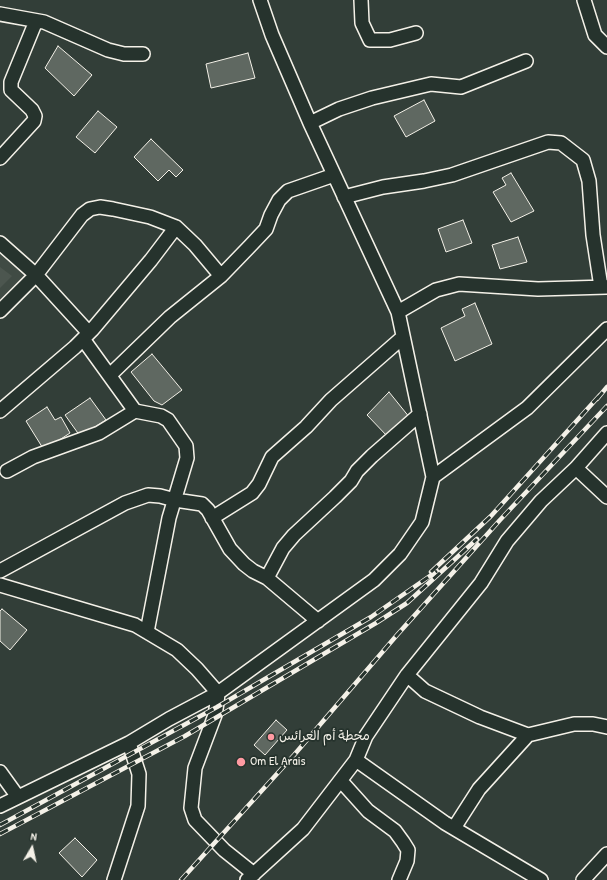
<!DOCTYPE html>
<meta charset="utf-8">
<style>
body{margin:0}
#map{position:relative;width:607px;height:880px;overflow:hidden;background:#323e38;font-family:"Patrick Hand",sans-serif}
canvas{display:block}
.north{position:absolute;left:12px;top:828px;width:40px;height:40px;-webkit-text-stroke:3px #26332d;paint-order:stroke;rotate:9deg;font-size:11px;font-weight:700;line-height:16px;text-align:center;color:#f4f1e8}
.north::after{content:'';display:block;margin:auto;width:14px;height:18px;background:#f4f1e8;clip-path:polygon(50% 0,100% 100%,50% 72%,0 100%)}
</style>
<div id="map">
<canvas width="607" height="880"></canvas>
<div class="north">N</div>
</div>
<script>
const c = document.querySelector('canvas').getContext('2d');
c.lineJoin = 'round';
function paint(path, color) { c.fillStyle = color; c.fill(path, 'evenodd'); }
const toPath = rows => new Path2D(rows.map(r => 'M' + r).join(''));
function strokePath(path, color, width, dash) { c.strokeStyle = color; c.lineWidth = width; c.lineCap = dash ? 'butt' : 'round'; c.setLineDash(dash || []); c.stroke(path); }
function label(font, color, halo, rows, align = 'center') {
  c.font = font + ' "Patrick Hand","Playpen Sans Arabic",sans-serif'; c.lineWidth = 3.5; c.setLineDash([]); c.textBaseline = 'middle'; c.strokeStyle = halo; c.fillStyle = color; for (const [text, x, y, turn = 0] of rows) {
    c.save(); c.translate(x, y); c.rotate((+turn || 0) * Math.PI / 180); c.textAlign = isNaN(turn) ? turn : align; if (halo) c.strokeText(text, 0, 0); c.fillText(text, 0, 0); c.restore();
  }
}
paint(toPath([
 [0,251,30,277,0,305]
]), '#404b44');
paint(toPath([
 [0,267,12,276,0,288]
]), '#4c564f');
const building = toPath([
 [58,46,92,75,74,96,45,68,58,46],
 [248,53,255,78,211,88,206,64,248,53],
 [424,100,435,121,406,137,394,116,424,100],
 [98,111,117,127,95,153,76,137,98,111],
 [151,139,183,170,176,177,169,170,158,181,134,157,151,139],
 [511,173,534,211,511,222,493,192,506,185,502,178,511,173],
 [463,220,472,243,446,252,438,229,463,220],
 [518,237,527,262,500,269,492,245,518,237],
 [475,303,492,344,455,361,441,328,465,316,462,309,475,303],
 [152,354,182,390,162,405,154,401,131,372,152,354],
 [389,392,410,418,388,437,367,415,389,392],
 [90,398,106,420,80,436,65,415,90,398],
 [47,407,55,420,61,417,70,433,44,450,26,421,47,407],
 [2,609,27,630,10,650,0,641,0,611,2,609],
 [276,720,287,730,265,755,254,745,276,720],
 [75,838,97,860,82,877,59,853,75,838]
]);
paint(building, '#5f6861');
strokePath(building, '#f4f1e8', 1);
const street = toPath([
 [361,0,362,23,370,40,390,40,416,33],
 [584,0,595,35,607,47],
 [0,14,44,22,108,50,124,54,143,54],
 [310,123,339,109,372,98,431,84,461,87,526,61],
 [0,158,34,121,35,116,32,110,11,90,11,82,36,21],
 [344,197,383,187,424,181,452,175,548,142,561,143,583,160,589,181,593,235,601,287],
 [0,243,36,275,82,215,90,209,100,207,113,209,150,217,176,227,195,245,221,276],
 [0,311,36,275,89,333],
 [398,312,436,290,459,284,538,289,607,287],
 [83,339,135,411,161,416,168,420,186,446,187,458,169,518,147,632],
 [110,375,170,317,221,276,250,246,266,229,271,215,279,200,288,191,334,175],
 [0,411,75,347,92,330,151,260,176,227],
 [576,468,607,497],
 [7,471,33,457,99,433,135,411],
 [433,477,527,408,607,329],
 [212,518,252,493,259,484,272,457,306,427,331,400,403,337],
 [0,571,125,503,148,495,160,496,175,500,202,504,208,510,230,549,244,564,253,571,267,578,318,621],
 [267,578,283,548,294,535,335,497,351,481,357,471,372,456,420,414],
 [0,585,135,625,177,650,197,669,218,693,217,703,215,715,195,768,191,808,195,820,224,850,254,874],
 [407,675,481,583,507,541,541,501,576,468,607,433],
 [356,760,445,823,541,880],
 [0,772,18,797],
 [341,781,368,811,395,831,403,842,408,850,407,861,399,880],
 [0,806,129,743,169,719,218,693,374,580,400,554,422,522,433,477,398,312,310,123,272,35,260,0],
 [454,828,479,789,528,735],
 [114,880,138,806,139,774,129,743],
 [247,880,303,829,356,760,366,736,407,675,425,691,480,717,528,735,574,724,593,724,607,727],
 [583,880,607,854]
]);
strokePath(street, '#f4f1e8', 16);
strokePath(street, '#26332d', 13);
const rail = toPath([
 [597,399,607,387],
 [431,572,491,516,600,395],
 [0,825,217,707,371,617,437,571],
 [0,834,185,736,376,623,407,603,477,539],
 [181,880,294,755,397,635,500,520,607,406]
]);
strokePath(rail, '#f4f1e8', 4.5);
strokePath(rail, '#26332d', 3, [9]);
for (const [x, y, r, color] of [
 [271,737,4,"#ff9aa2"],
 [241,762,5,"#ff9aa2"]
]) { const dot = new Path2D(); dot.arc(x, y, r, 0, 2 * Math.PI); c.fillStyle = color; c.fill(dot); strokePath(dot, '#26332d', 1.5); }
label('13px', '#f4f1e8', '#26332d', [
 ["محطة أم العرائس",279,737],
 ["Om El Arais",250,762]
], 'left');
</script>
